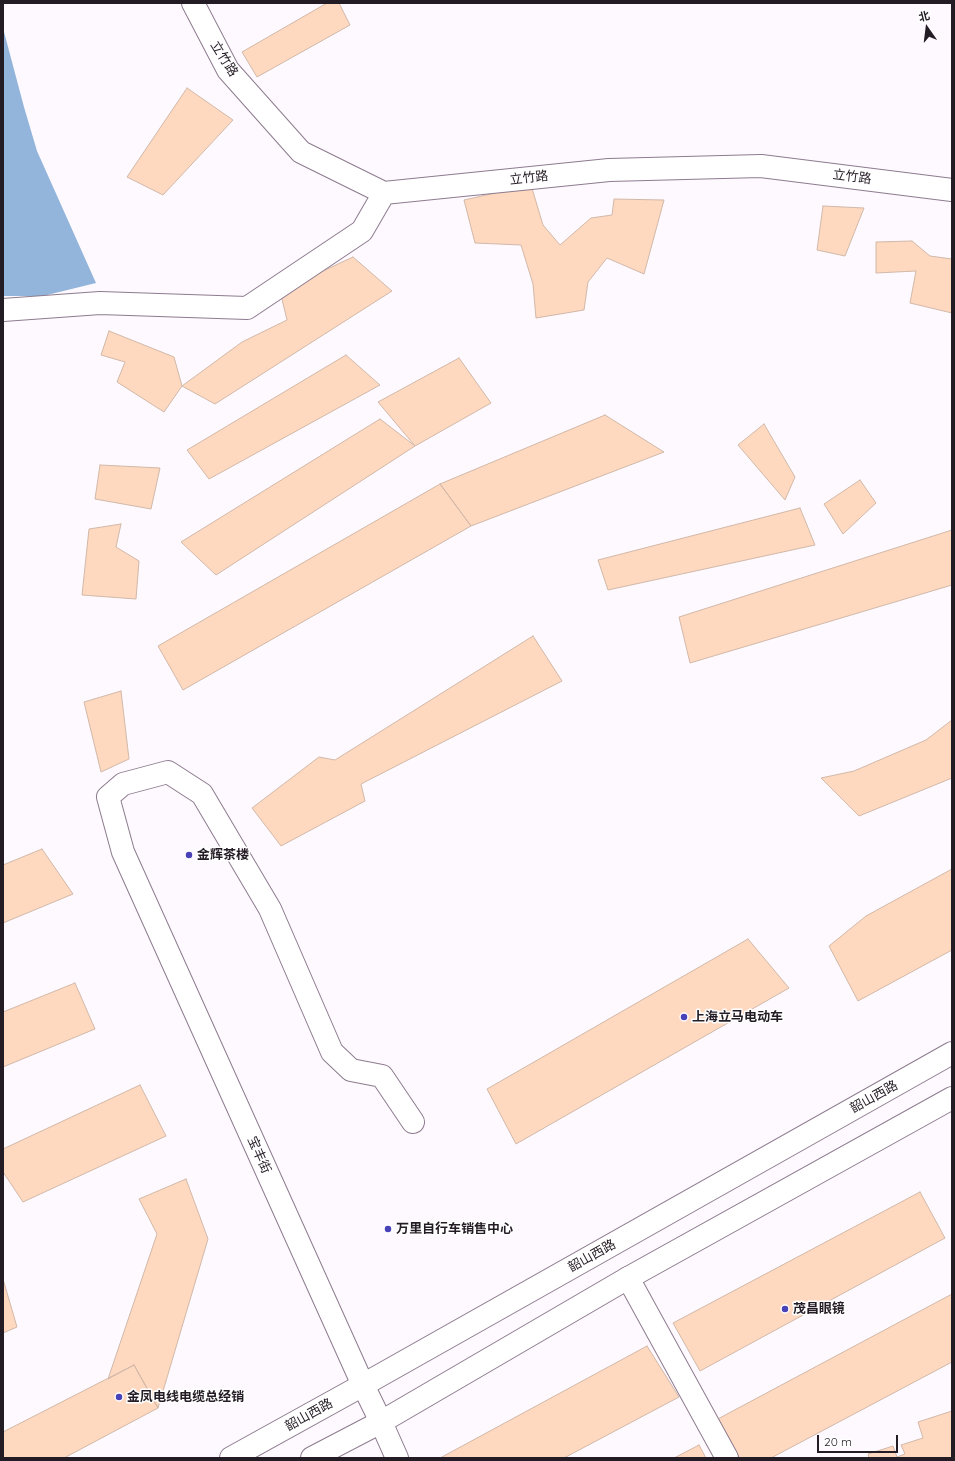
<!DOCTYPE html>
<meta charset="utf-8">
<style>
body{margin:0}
#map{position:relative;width:955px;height:1461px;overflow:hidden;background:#fdf9fe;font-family:Quicksand,"Noto Sans SC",sans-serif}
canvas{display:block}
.frame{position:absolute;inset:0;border:4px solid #241c24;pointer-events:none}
.north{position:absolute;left:907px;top:8px;width:40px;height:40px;-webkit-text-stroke:3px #fff;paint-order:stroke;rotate:346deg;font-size:11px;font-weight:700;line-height:16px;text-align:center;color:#241c24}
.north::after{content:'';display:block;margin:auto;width:14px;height:18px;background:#241c24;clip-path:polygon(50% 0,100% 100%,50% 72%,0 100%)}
.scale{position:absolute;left:817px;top:1435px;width:81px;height:18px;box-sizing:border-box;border:2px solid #241c24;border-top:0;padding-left:5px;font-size:12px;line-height:14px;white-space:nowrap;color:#241c24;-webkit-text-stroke:3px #fff;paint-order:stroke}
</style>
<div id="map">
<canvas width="955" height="1461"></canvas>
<div class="frame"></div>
<div class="north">北</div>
<div class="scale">20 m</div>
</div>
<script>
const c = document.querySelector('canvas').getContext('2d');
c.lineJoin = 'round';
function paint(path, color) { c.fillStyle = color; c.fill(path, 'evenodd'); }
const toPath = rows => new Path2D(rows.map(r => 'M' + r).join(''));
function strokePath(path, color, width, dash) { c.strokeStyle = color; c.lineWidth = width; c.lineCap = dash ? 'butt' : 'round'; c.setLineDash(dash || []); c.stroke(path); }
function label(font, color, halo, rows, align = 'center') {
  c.font = font + ' Quicksand,"Noto Sans SC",sans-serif'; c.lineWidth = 3; c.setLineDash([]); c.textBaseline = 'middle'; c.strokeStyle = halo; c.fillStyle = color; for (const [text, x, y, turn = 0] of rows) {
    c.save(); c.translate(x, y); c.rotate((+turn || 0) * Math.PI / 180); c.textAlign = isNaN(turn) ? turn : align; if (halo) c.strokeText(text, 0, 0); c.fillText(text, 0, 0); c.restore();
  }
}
paint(toPath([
 [3,28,24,107,37,151,96,283,43,296,3,296]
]), '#93b5db');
const building = toPath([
 [327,3,339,3,350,25,257,77,242,52,327,3],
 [187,88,233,120,163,195,127,177,187,88],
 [531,185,543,225,560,245,591,218,612,215,614,199,664,200,644,274,607,258,588,282,584,310,536,318,533,284,521,245,475,243,464,200,531,185],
 [823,206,864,208,845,256,817,250,823,206],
 [912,241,930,256,952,259,952,313,910,303,916,271,876,273,876,242,912,241],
 [353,257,392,291,215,404,182,386,242,342,287,320,280,291,353,257],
 [109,331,174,357,182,386,164,412,117,382,125,362,101,355,109,331],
 [346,355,380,385,209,479,187,450,346,355],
 [459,358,491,403,415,446,378,402,459,358],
 [605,415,664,452,471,526,440,484,605,415],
 [380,419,415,446,216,575,181,542,380,419],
 [764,424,795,477,785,500,738,445,764,424],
 [100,465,160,468,151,509,95,499,100,465],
 [860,480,876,503,843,534,824,504,860,480],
 [440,484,471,526,183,690,158,646,440,484],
 [800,508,815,545,608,590,598,560,800,508],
 [121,524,116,547,139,561,136,599,82,595,89,529,121,524],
 [952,530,952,585,690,663,679,617,952,530],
 [533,636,562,681,361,784,365,801,281,846,252,808,319,757,335,760,533,636],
 [121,691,129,759,101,772,84,702,121,691],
 [952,720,952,778,859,816,821,778,854,771,926,740,952,720],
 [42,849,73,894,3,923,3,865,42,849],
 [952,869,952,950,858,1001,829,946,866,916,952,869],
 [748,939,789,988,516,1144,487,1089,748,939],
 [75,983,95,1029,3,1067,3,1012,75,983],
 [140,1085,166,1136,23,1202,3,1172,3,1149,140,1085],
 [186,1179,208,1239,158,1408,134,1365,108,1379,157,1234,139,1199,186,1179],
 [920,1192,945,1238,700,1371,673,1323,920,1192],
 [3,1279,17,1327,3,1333,3,1279],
 [952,1294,952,1362,771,1458,740,1458,714,1421,952,1294],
 [647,1346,679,1397,564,1458,440,1458,647,1346],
 [134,1365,158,1408,64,1458,3,1458,3,1432,134,1365],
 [952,1411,952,1458,869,1458,868,1454,893,1446,897,1457,905,1454,901,1445,923,1438,918,1422,952,1411],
 [699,1445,706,1458,674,1458,699,1445]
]);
paint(building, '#fed8bf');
strokePath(building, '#d1b8a8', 1);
const street = toPath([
 [193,3,228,70,301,152,384,193,609,170,761,166,952,190],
 [3,310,100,303,247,308,362,231,384,193],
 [628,1278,727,1458],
 [397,1458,381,1422,363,1385,123,852,108,797,123,784,168,772,202,794,270,909,332,1052,351,1070,382,1076,413,1122]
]);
const primary = toPath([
 [231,1458,363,1385,952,1053],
 [312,1458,381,1422,628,1278,952,1098]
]);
strokePath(street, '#8d7b8f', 24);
strokePath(primary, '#8d7b8f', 24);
strokePath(street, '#fff', 22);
strokePath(primary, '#fff', 22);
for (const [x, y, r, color] of [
 [189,855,4,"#4941b8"],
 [684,1017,4,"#4941b8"],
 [388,1229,4,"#4941b8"],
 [785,1309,4,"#4941b8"],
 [119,1397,4,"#4941b8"]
]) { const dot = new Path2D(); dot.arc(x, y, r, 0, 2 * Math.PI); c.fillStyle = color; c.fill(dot); strokePath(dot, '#fff', 1.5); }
label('13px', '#241c24', '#fff', [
 ["立竹路",224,59,58],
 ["立竹路",852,177,7],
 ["立竹路",529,178,-6],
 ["韶山西路",874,1097,-29],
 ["宝丰街",259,1155,66],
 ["韶山西路",592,1256,-29],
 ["韶山西路",309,1415,-29]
]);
label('bold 13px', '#241c24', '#fff', [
 ["金辉茶楼",197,855],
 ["上海立马电动车",692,1017],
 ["万里自行车销售中心",396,1229],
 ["茂昌眼镜",793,1309],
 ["金凤电线电缆总经销",127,1397]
], 'left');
</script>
